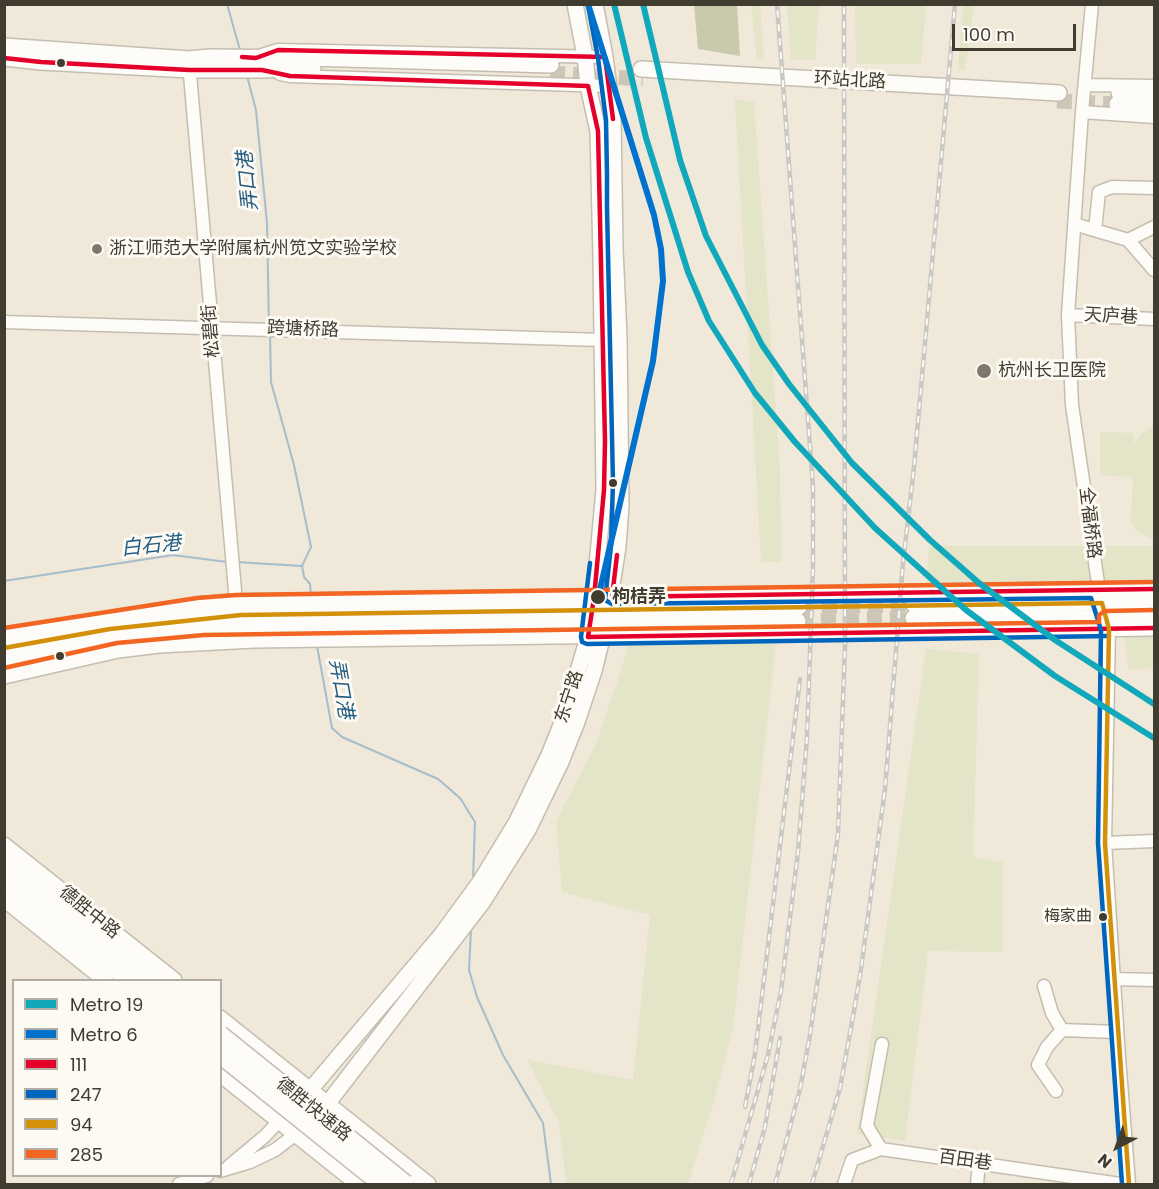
<!DOCTYPE html>
<meta charset="utf-8">
<style>
body{margin:0}
#map{position:relative;width:1159px;height:1189px;overflow:hidden;background:#f0e8d8;font-family:Poppins,sans-serif}
canvas{display:block}
.frame{position:absolute;inset:0;border:6px solid #413c30;pointer-events:none}
.legend{position:absolute;left:12px;top:979px;width:210px;height:198px;box-sizing:border-box;background:#fdfaf4;border:2px solid #b2aea6;margin:0;padding:8px 10px;list-style:none;font-size:18px;color:#413c30}
.legend li{display:flex;align-items:center;gap:12px;height:30px}
.legend b{width:30px;border:2px solid #b2aea6}
.north{position:absolute;left:1087px;top:1117px;width:60px;height:60px;-webkit-text-stroke:4px #fdfaf4;paint-order:stroke;rotate:221deg;font-size:16px;font-weight:700;line-height:24px;text-align:center;color:#413c30}
.north::after{content:'';display:block;margin:auto;width:21px;height:27px;background:#413c30;clip-path:polygon(50% 0,100% 100%,50% 72%,0 100%)}
.scale{position:absolute;left:952px;top:24px;width:124px;height:27px;box-sizing:border-box;border:3px solid #413c30;border-top:0;padding-left:8px;font-size:18px;line-height:21px;white-space:nowrap;color:#413c30;-webkit-text-stroke:4px #fdfaf4;paint-order:stroke}
</style>
<div id="map">
<canvas width="1159" height="1189"></canvas>
<div class="frame"></div>
<ul class="legend">
<li><b style="height:8px;background:#11a8bb"></b>Metro 19</li>
<li><b style="height:8px;background:#0072ce"></b>Metro 6</li>
<li><b style="height:8px;background:#e4002b"></b>111</li>
<li><b style="height:8px;background:#0065bd"></b>247</li>
<li><b style="height:8px;background:#d3910a"></b>94</li>
<li><b style="height:8px;background:#f26522"></b>285</li>
</ul>
<div class="north">N</div>
<div class="scale">100 m</div>
</div>
<script>
const c = document.querySelector('canvas').getContext('2d');
c.lineJoin = 'round';
function paint(path, color) { c.fillStyle = color; c.fill(path, 'evenodd'); }
const toPath = rows => new Path2D(rows.map(r => 'M' + r).join(''));
function strokePath(path, color, width, dash) { c.strokeStyle = color; c.lineWidth = width; c.lineCap = dash ? 'butt' : 'round'; c.setLineDash(dash || []); c.stroke(path); }
function label(font, color, halo, rows, align = 'center') {
  c.font = font + ' Poppins,"Noto Sans SC",sans-serif'; c.lineWidth = 6; c.setLineDash([]); c.textBaseline = 'middle'; c.strokeStyle = halo; c.fillStyle = color; for (const [text, x, y, turn = 0] of rows) {
    c.save(); c.translate(x, y); c.rotate((+turn || 0) * Math.PI / 180); c.textAlign = isNaN(turn) ? turn : align; if (halo) c.strokeText(text, 0, 0); c.fillText(text, 0, 0); c.restore();
  }
}
paint(toPath([
 [751,5,760,5,764,59,757,61],
 [787,5,819,5,815,60,791,60],
 [855,5,926,5,921,64,856,64],
 [963,5,974,5,965,69,958,70],
 [735,99,754,102,780,469,781,562,761,562],
 [1152,427,1154,427,1154,540,1138,532,1131,521,1133,477,1100,475,1100,432,1134,433,1134,444,1141,434],
 [929,546,1154,546,1154,668,1129,670,1118,593,926,587],
 [654,643,776,644,733,1028,713,1104,688,1184,566,1184,559,1123,528,1060,633,1080,650,915,562,892,556,821,595,746,622,668,628,645],
 [926,649,979,654,973,857,1003,862,1003,952,928,951,905,1141,857,1134]
]), '#e3e4c8');
paint(toPath([
 [694,5,737,5,740,56,698,49]
]), '#c9c9ac');
strokePath(toPath([
 [227,4,240,50],
 [247,76,256,110,267,223,269,327],
 [270,335,271,382,294,465,311,547,302,566,304,577,310,584,311,596],
 [236,562,302,566],
 [4,581,173,555,227,562],
 [317,646,332,728,342,737,438,779,460,798,475,822,473,881],
 [471,929,469,970,477,997,503,1055,543,1123,551,1184]
]), '#a6bdcb', 2);
strokePath(toPath([
 [550,73,643,79],
 [1057,101,1117,104],
 [799,607,914,605],
 [798,621,913,618]
]), '#cdc6b6', 15, [15, 8]);
const minor = toPath([
 [1092,4,1082,112,1068,315,1072,405,1100,597],
 [262,55,278,50,605,57],
 [189,63,236,602],
 [280,74,290,76,609,86],
 [1085,85,1154,86],
 [1082,112,1154,117],
 [1074,224,1128,240,1154,270],
 [1095,230,1099,192,1112,187,1154,188],
 [1128,240,1154,227],
 [1068,315,1154,319],
 [4,322,602,340],
 [1107,622,1109,629,1105,843,1119,1057,1129,1184],
 [1105,843,1154,841],
 [1113,979,1154,980],
 [1044,986,1052,1013,1062,1030,1047,1047,1038,1065,1056,1091],
 [1062,1030,1117,1032],
 [881,1149,1120,1184],
 [881,1149,867,1126,882,1044],
 [229,1166,265,1136,279,1121],
 [220,1171,250,1162,275,1150,301,1130],
 [179,1184,207,1176],
 [844,1184,852,1160,881,1149],
 [977,1184,979,1163]
]);
const major = toPath([
 [4,46,189,59,210,57,310,58,551,65],
 [4,58,41,62,189,70,262,70,313,68],
 [641,69,1059,93],
 [1119,93,1154,96],
 [1117,104,1154,106],
 [914,605,1154,602],
 [913,618,1154,618],
 [4,636,198,605,236,602,1154,589],
 [4,648,110,629,241,615,799,607],
 [4,663,99,643,171,633,234,628,798,621],
 [4,676,118,650,159,645,254,640,1154,628],
 [4,845,174,980],
 [4,899,105,980],
 [220,1018,428,1184],
 [220,1074,358,1184],
 [328,1103,482,903,528,830,561,762,577,722,594,671,606,622,618,547,621,505,619,337,615,249,613,119,605,57,595,4],
 [279,1121,310,1090,442,934,480,882,516,823,549,755,565,715,588,637,594,598,604,490,601,258,598,131,588,86,585,56,575,4]
]);
const highway = toPath([
 [4,859,154,980],
 [4,879,129,980]
]);
strokePath(minor, '#c4beb1', 15);
strokePath(major, '#c4beb1', 18);
strokePath(highway, '#c4beb1', 21);
strokePath(minor, '#fdfcf9', 12);
strokePath(major, '#fdfcf9', 15);
strokePath(highway, '#fdfcf9', 18);
const rail = toPath([
 [745,1107,755,1054,800,679],
 [731,1184,768,1055,781,991,798,852,807,737,813,568,813,487,777,4],
 [749,1184,765,1127,780,1038],
 [775,1184,800,1089,810,1035,838,834,845,645,844,4],
 [812,1184,840,1088,854,1011,861,969,885,789,903,563,914,467,955,4]
]);
strokePath(rail, '#cac8c3', 4.5);
strokePath(rail, '#fdfaf4', 2, [7]);
const highwayBridge = toPath([
 [220,1035,405,1184],
 [220,1054,382,1184]
]);
strokePath(highwayBridge, '#c4beb1', 21, []);
strokePath(highwayBridge, '#fdfcf9', 18);
strokePath(toPath([
 [242,57,256,58,278,50,605,57,613,119],
 [4,58,41,62,189,70,262,70,290,76,588,86,598,131,605,441,604,490,594,598,588,637,1154,628],
 [617,555,612,597,1154,589]
]), '#e4002b', 4.5);
strokePath(toPath([
 [588,5,598,58,606,120,607,174,607,208,613,482,611,546,605,600,612,604,1091,598,1101,630,1098,843,1122,1184],
 [590,563,581,637,582,642,587,644,1109,636]
]), '#0065bd', 4.5);
strokePath(toPath([
 [4,648,110,629,241,615,1102,603,1109,629,1105,843,1129,1184]
]), '#d3910a', 4.5);
strokePath(toPath([
 [4,628,197,598,236,595,1154,582],
 [4,668,117,643,204,635,1099,622,1099,615,1105,611,1154,610]
]), '#f26522', 4.5);
strokePath(toPath([
 [614,4,646,138,688,272,709,321,755,393,795,442,875,528,966,610,1055,676,1154,738],
 [643,4,680,160,706,236,762,345,789,384,852,463,930,540,979,583,1055,640,1154,704]
]), '#11a8bb', 6);
strokePath(toPath([
 [588,4,654,215,661,249,663,281,653,361,598,598]
]), '#0072ce', 6);
for (const [x, y, r, color] of [
 [61,63,5,"#413c30"],
 [97,249,6,"#7e786b"],
 [984,371,8,"#7e786b"],
 [613,483,5,"#413c30"],
 [598,597,8,"#413c30"],
 [60,656,5,"#413c30"],
 [1103,917,5,"#413c30"]
]) { const dot = new Path2D(); dot.arc(x, y, r, 0, 2 * Math.PI); c.fillStyle = color; c.fill(dot); strokePath(dot, '#fdfaf4', 2); }
label('16px', '#413c30', '#fdfaf4', [
 ["梅家曲",1092,917]
], 'right');
label('18px', '#413c30', '#fdfaf4', [
 ["环站北路",850,81,3],
 ["天庐巷",1111,317,3],
 ["跨塘桥路",303,330,2],
 ["松碧街",212,331,-95],
 ["全福桥路",1089,523,83],
 ["东宁路",570,697,-72],
 ["德胜中路",89,913,39],
 ["德胜快速路",313,1110,39],
 ["百田巷",965,1161,8]
]);
label('18px', '#413c30', '#fdfaf4', [
 ["浙江师范大学附属杭州笕文实验学校",109,249],
 ["杭州长卫医院",998,371]
], 'left');
label('bold 18px', '#413c30', '#fdfaf4', [
 ["枸桔弄",612,597]
], 'left');
label('italic 20px', '#215c82', '#fdfaf4', [
 ["弄口港",249,181,-96],
 ["白石港",151,547,-6],
 ["弄口港",340,689,80]
]);
</script>
